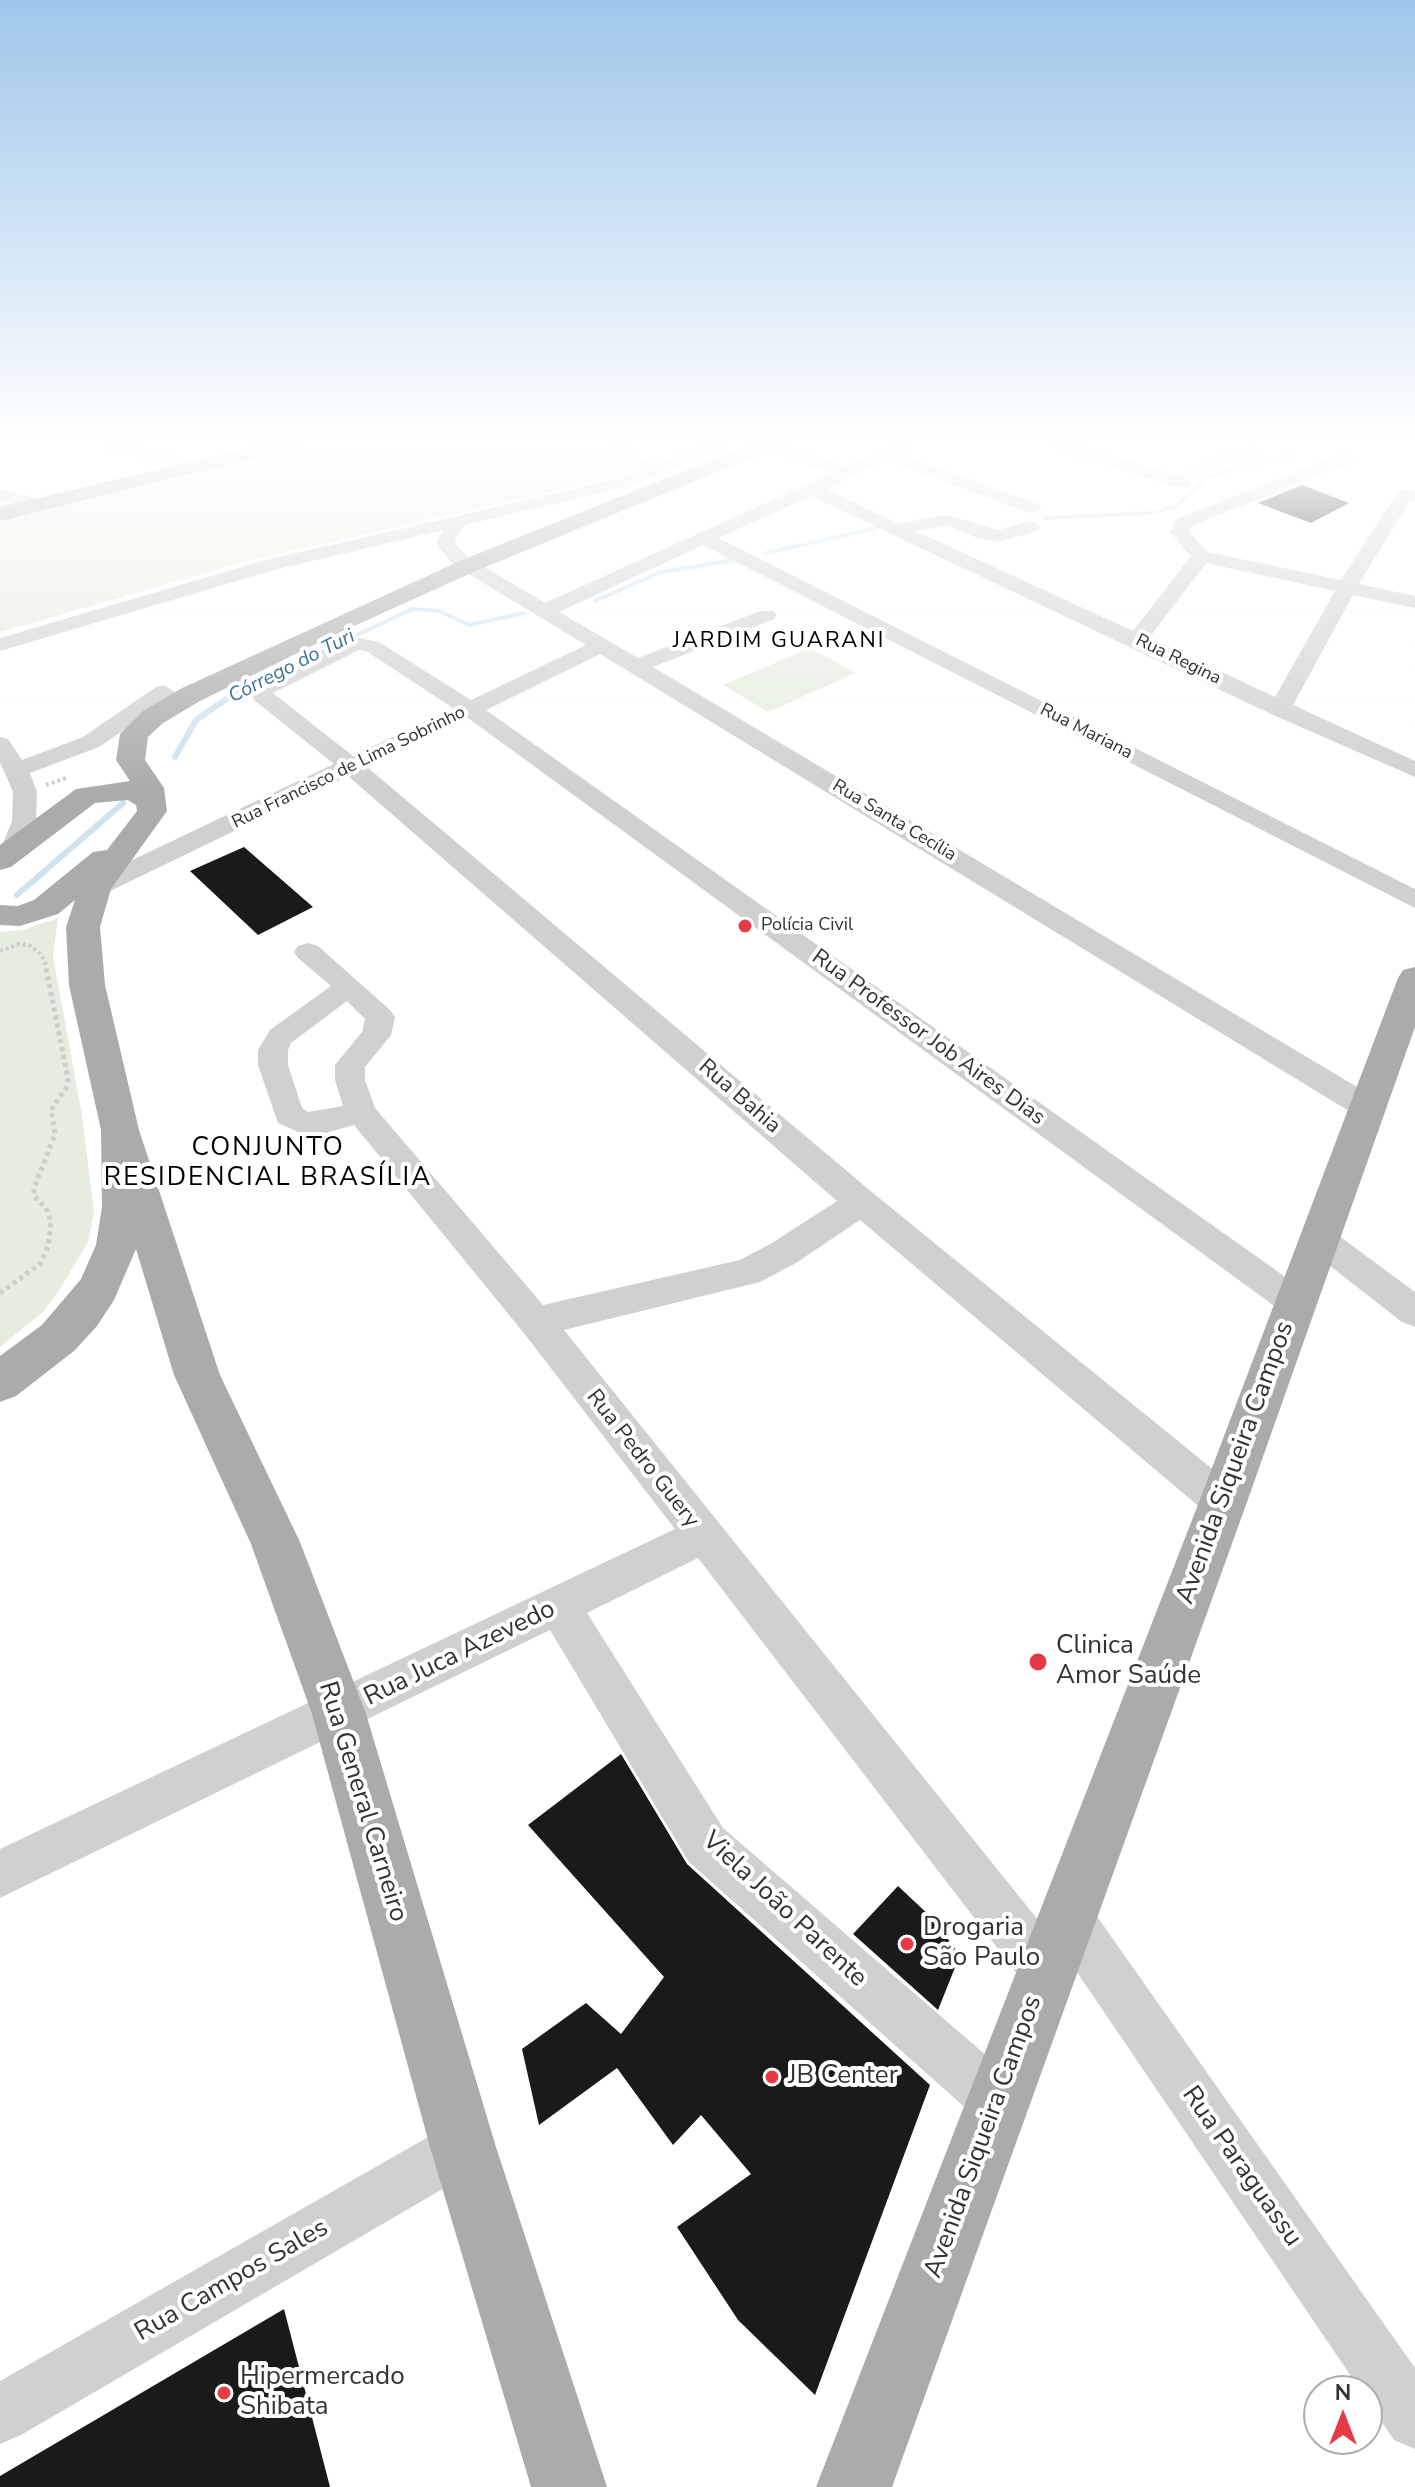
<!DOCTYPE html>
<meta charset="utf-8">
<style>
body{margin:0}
#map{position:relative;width:1415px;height:2487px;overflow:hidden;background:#fff;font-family:"Nunito Sans",sans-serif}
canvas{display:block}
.north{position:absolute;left:1303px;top:2375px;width:80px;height:80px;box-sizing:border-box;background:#fff;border:2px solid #adadad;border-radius:50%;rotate:0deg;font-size:22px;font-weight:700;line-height:32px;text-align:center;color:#333}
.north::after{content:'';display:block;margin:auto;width:28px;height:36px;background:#e63946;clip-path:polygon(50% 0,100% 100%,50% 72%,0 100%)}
</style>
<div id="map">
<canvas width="1415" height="2487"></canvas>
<div class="north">N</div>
</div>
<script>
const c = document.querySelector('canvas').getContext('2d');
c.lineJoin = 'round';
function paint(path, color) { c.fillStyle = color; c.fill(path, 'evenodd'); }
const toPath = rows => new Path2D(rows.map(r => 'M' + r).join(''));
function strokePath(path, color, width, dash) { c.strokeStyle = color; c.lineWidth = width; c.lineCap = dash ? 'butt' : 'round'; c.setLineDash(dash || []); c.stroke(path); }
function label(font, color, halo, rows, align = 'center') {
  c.font = font + ' "Nunito Sans",sans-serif'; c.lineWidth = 8; c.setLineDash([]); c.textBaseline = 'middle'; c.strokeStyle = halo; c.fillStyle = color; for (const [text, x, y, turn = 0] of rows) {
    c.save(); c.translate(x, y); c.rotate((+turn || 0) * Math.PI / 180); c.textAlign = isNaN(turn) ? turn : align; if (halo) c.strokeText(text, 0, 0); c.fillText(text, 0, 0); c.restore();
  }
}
paint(toPath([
 [311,443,607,443,643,471,243,562,0,632,0,519],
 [1233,443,1264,448,1262,451,1194,474,1183,483,1172,478],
 [810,648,855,673,768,712,723,685],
 [58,918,53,956,82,1115,94,1212,88,1242,60,1289,43,1312,0,1347,0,932,22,930]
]), '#e6ecdf');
strokePath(toPath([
 [1044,518,1151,513,1178,505,1206,477,1293,454],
 [766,553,877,528],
 [595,601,661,572,734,560],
 [323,651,412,609,439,611,469,625,524,613]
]), '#cfe2ee', 4);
strokePath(toPath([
 [175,757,196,720,228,698,260,682],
 [17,895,123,803]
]), '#cfe2ee', 6);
paint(toPath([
 [1302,485,1349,503,1311,523,1258,503],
 [244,847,313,907,258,935,190,871],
 [621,1754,687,1864,930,2085,815,2395,738,2320,677,2227,751,2174,701,2115,673,2145,617,2068,539,2125,522,2049,586,2003,621,2034,664,1977,528,1825],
 [898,1886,931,1917,960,1955,938,2010,853,1934],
 [284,2309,330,2487,0,2487,0,2476]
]), '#1a1a1a');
strokePath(toPath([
 [46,785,66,778],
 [0,951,19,944,29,945,41,954,46,965]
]), '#cdcdcd', 4, [3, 3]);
strokePath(toPath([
 [0,1293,40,1264,48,1247,51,1222,46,1208,34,1196,34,1188,55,1134,51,1110,66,1088,68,1079,45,963]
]), '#cdcdcd', 5, [4, 4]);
paint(toPath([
 [97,443,124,443,202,461,205,465,196,470,99,447,97,443],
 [607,443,625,443,653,465,709,443,731,443,628,487,465,525,455,540,456,545,468,557,545,603,832,473,780,455,778,451,780,447,792,447,847,466,899,443,920,443,902,454,1038,504,1041,508,1032,513,1026,512,888,460,825,489,900,524,935,516,951,516,998,530,1031,521,1038,523,1040,527,1038,531,998,542,977,538,949,526,916,531,1133,631,1191,556,1170,532,1177,519,1340,454,1352,454,1354,458,1352,462,1191,526,1189,531,1207,552,1341,580,1399,490,1415,491,1415,501,1410,500,1359,584,1415,596,1415,608,1353,595,1293,705,1415,761,1415,777,1271,714,811,496,718,538,1415,889,1415,908,703,545,559,612,638,658,760,611,774,611,777,615,774,619,653,667,1379,1100,1384,1108,1379,1116,1368,1119,1357,1116,600,654,486,710,1308,1293,1314,1303,1308,1313,1296,1317,1284,1313,468,718,367,767,873,1193,1237,1489,1243,1502,1237,1515,1223,1520,1209,1515,860,1220,796,1263,760,1282,564,1330,1063,1951,1043,1915,1050,1898,1067,1891,1084,1898,1415,2368,1415,2449,1394,2440,1367,2400,1367,2391,1361,2391,1064,1953,1071,1970,1064,1988,1046,1995,1028,1988,698,1558,587,1613,723,1828,1017,2082,1024,2101,1017,2120,998,2127,979,2120,689,1862,550,1630,0,1898,0,1849,675,1529,523,1332,354,1125,322,1134,303,1134,278,1123,258,1065,258,1050,270,1030,331,986,298,958,294,952,298,946,308,943,318,946,390,1010,395,1017,391,1035,365,1067,365,1080,375,1108,543,1305,740,1260,772,1243,837,1201,348,776,104,894,95,896,86,894,82,888,86,882,334,764,254,700,251,688,254,683,339,643,359,638,379,642,471,700,586,645,454,565,438,546,437,540,443,530,274,570,0,651,0,638,262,561,617,479,639,470,607,443],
 [1206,563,1335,591,1275,697,1149,638,1206,563],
 [359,650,366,651,453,708,353,756,273,693,359,650],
 [347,1001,365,1019,362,1032,335,1065,335,1080,343,1106,308,1112,302,1108,288,1065,288,1050,291,1043,347,1001],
 [1045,443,1069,443,1189,479,1192,483,1189,487,1177,487,1047,447,1045,443],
 [0,489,42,501,45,505,36,510,0,500,0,489],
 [164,685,175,692,172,697,99,747,30,773,37,792,36,821,23,853,5,853,1,848,12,821,13,792,0,762,0,737,8,739,22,760,83,737,156,687,164,685],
 [1319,1226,1331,1230,1415,1292,1415,1327,1402,1322,1307,1248,1302,1239,1307,1230,1319,1226],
 [463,2120,482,2128,490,2147,482,2166,21,2435,0,2444,0,2381,444,2128,463,2120]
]), '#d0d0d0');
paint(toPath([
 [268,443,302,443,299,447,0,521,0,507,268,443],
 [754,443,781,443,778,447,478,570,334,635,200,701,163,723,148,737,145,760,164,788,167,811,111,889,100,927,105,985,139,1130,220,1375,300,1542,366,1714,496,2147,607,2487,531,2487,430,2147,312,1714,251,1544,174,1375,136,1249,114,1300,97,1326,74,1351,16,1396,0,1402,0,1356,42,1325,81,1279,96,1245,102,1207,101,1130,69,985,66,927,75,900,58,914,20,926,0,925,0,905,18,906,34,900,93,852,107,850,137,811,136,805,128,800,95,803,11,867,0,870,0,845,76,789,130,781,116,760,120,734,143,711,180,689,462,560,754,443],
 [1415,967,1415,1027,1247,1502,892,2487,816,2487,1199,1502,1398,978,1403,970,1415,967]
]), '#ababab');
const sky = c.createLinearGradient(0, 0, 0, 791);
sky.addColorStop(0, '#9ec6ea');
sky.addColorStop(0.56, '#fff');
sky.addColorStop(1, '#ffffff00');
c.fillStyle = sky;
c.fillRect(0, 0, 1415, 791);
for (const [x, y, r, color] of [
 [745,926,8,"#e63946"],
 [1038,1662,10,"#e63946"],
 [907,1944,8,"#e63946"],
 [772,2077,8,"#e63946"],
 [224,2393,8,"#e63946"]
]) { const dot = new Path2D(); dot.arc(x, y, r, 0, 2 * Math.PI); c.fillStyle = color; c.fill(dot); strokePath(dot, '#fff', 3); }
label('18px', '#333', '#fff', [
 ["Rua Regina",1178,660,26],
 ["Rua Mariana",1086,732,27],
 ["Rua Francisco de Lima Sobrinho",349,768,-26],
 ["Rua Santa Cecília",894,821,31]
]);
label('18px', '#333', '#fff', [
 ["Polícia Civil",761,926]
], 'left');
label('italic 20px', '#3f7597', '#fff', [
 ["Córrego do Turi",292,667,-27]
]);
c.letterSpacing = '2px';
label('22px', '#000', '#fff', [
 ["JARDIM GUARANI",779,642]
]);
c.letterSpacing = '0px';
label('22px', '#333', '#fff', [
 ["Rua Professor Job Aires Dias",928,1038,36],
 ["Rua Bahia",739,1097,41],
 ["Rua Pedro Guery",642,1459,52]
]);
c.letterSpacing = '2px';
label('26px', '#000', '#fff', [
 ["CONJUNTO",268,1149],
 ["RESIDENCIAL BRASÍLIA",268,1179]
]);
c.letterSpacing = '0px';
label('26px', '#333', '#fff', [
 ["Avenida Siqueira Campos",1236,1463,-70],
 ["Rua Juca Azevedo",460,1654,-26],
 ["Rua General Carneiro",362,1802,73],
 ["Viela João Parente",784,1910,43],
 ["Avenida Siqueira Campos",984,2137,-70],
 ["Rua Paraguassu",1241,2167,55],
 ["Rua Campos Sales",232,2281,-30]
]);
label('26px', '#333', '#fff', [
 ["Clinica",1056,1647],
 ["Amor Saúde",1056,1677],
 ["Drogaria",923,1929],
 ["São Paulo",923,1959],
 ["JB Center",788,2077],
 ["Hipermercado",240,2378],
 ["Shibata",240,2408]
], 'left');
</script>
